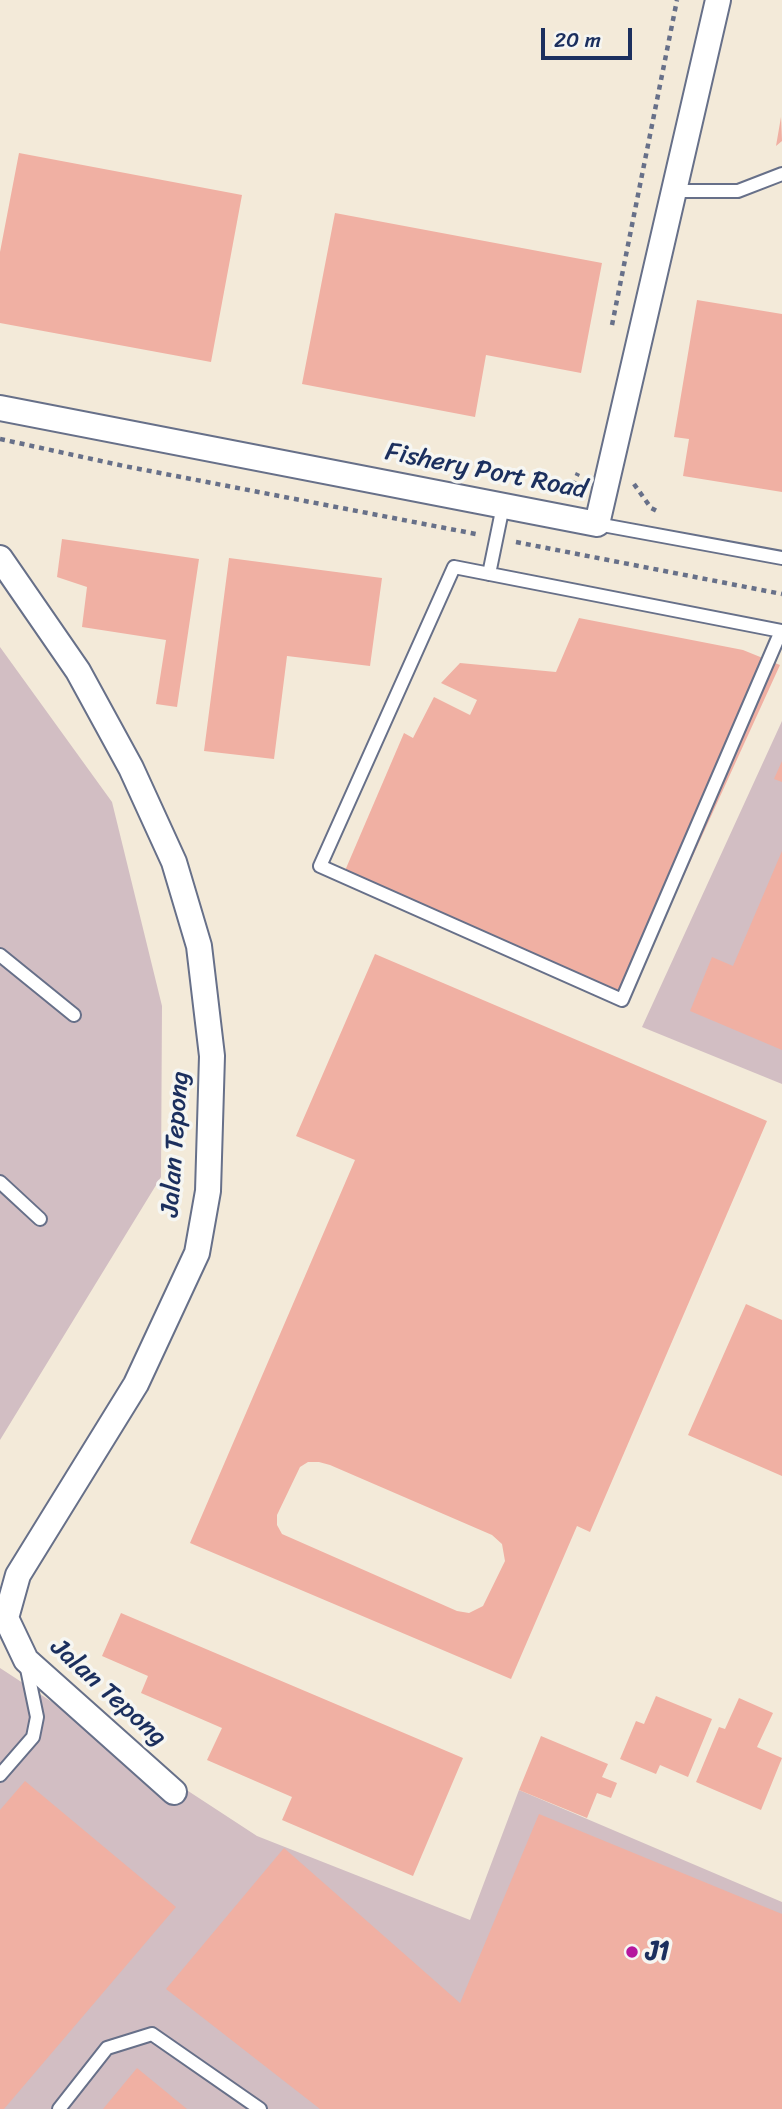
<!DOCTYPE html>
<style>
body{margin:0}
#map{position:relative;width:782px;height:2109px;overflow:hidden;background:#f3ead9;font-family:Sriracha,sans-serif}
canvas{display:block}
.scale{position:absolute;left:541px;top:28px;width:91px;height:32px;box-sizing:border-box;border:4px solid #1b2f5e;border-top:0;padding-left:9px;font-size:21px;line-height:24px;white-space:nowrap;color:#1b2f5e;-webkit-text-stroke:5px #f6f6f2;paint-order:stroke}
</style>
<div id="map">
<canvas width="782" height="2109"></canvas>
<div class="scale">20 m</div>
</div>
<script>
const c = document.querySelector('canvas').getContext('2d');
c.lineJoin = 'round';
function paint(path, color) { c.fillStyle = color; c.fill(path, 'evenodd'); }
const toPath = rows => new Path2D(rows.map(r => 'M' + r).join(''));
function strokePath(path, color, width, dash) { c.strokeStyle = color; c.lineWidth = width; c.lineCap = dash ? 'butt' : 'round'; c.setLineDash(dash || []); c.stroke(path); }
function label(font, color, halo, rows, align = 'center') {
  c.font = font + ' Sriracha,sans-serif'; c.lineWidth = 7; c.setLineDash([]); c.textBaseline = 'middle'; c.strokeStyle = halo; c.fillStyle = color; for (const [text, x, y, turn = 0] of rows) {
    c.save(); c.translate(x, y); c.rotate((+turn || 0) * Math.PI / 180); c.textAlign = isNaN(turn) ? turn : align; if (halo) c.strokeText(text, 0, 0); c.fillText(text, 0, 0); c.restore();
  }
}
paint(toPath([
 [0,647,112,802,162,1006,161,1177,0,1440],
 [782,721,782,1084,642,1027],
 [0,1668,257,1836,470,1920,519,1790,782,1902,782,2109,0,2109]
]), '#d2bec3');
paint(toPath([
 [781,117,782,141,776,146],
 [19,153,242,195,211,362,0,323,0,252],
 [335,213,602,263,581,373,486,355,475,417,302,384],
 [697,300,782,314,782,492,683,476,689,439,674,437],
 [62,539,199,559,177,707,156,704,166,640,82,627,87,587,57,577],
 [229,558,382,578,370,666,287,656,274,759,204,751],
 [579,618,743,650,780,665,629,996,344,873,404,733,413,738,434,697,470,715,477,700,441,683,460,663,556,672],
 [782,761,782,782,774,779],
 [782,851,782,1050,690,1011,712,957,733,966],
 [375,954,767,1121,590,1532,577,1526,511,1679,190,1543,355,1160,296,1136],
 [308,1462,319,1462,330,1465,492,1535,502,1544,505,1561,483,1606,469,1613,457,1611,282,1534,277,1525,277,1515,300,1467],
 [746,1304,782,1320,782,1476,688,1435],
 [121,1613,463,1758,413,1876,282,1820,292,1797,207,1760,222,1728,141,1693,148,1676,102,1656],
 [656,1696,712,1719,688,1777,660,1765,656,1774,620,1759,636,1721,644,1724],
 [739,1698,773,1713,757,1747,782,1758,761,1810,696,1782,719,1727,725,1729],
 [541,1736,608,1764,602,1777,617,1783,611,1798,597,1793,587,1818,519,1790],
 [25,1781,176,1907,4,2109,0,2109,0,1810],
 [539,1814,782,1914,782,2109,320,2109,166,1989,284,1848,460,2003],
 [137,2068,187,2109,103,2109]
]), '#f0b0a3');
const service = toPath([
 [673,191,738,191,782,174],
 [597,524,782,558],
 [454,567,781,631,622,1000,320,866,454,567],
 [489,574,503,506],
 [0,955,74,1015],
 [0,1182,40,1219],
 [0,1775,33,1737,37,1717,26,1664],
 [59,2109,107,2048,152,2034,260,2109]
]);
const minor = toPath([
 [0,408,597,524,718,0],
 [0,558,78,671,131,768,174,862,199,946,212,1056,208,1191,197,1253,136,1384,18,1575,6,1618,26,1660,174,1792]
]);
strokePath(service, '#677089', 16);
strokePath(minor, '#677089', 28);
strokePath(toPath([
 [612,325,677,0],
 [0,439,124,466,476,534],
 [634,484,651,508,657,511],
 [562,488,574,482,578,473],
 [516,542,782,594]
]), '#677089', 4.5, [5, 5]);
strokePath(service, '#fff', 12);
strokePath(minor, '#fff', 24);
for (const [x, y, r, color] of [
 [632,1952,7,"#b5179e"]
]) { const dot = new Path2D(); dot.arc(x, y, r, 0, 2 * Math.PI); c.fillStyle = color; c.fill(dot); strokePath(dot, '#f6f6f2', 2.5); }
label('26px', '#1b2f5e', '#f6f6f2', [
 ["Fishery Port Road",486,472,11],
 ["Jalan Tepong",176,1144,-86],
 ["Jalan Tepong",108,1693,42]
]);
label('bold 26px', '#1b2f5e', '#f6f6f2', [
 ["J1",646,1952]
], 'left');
</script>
